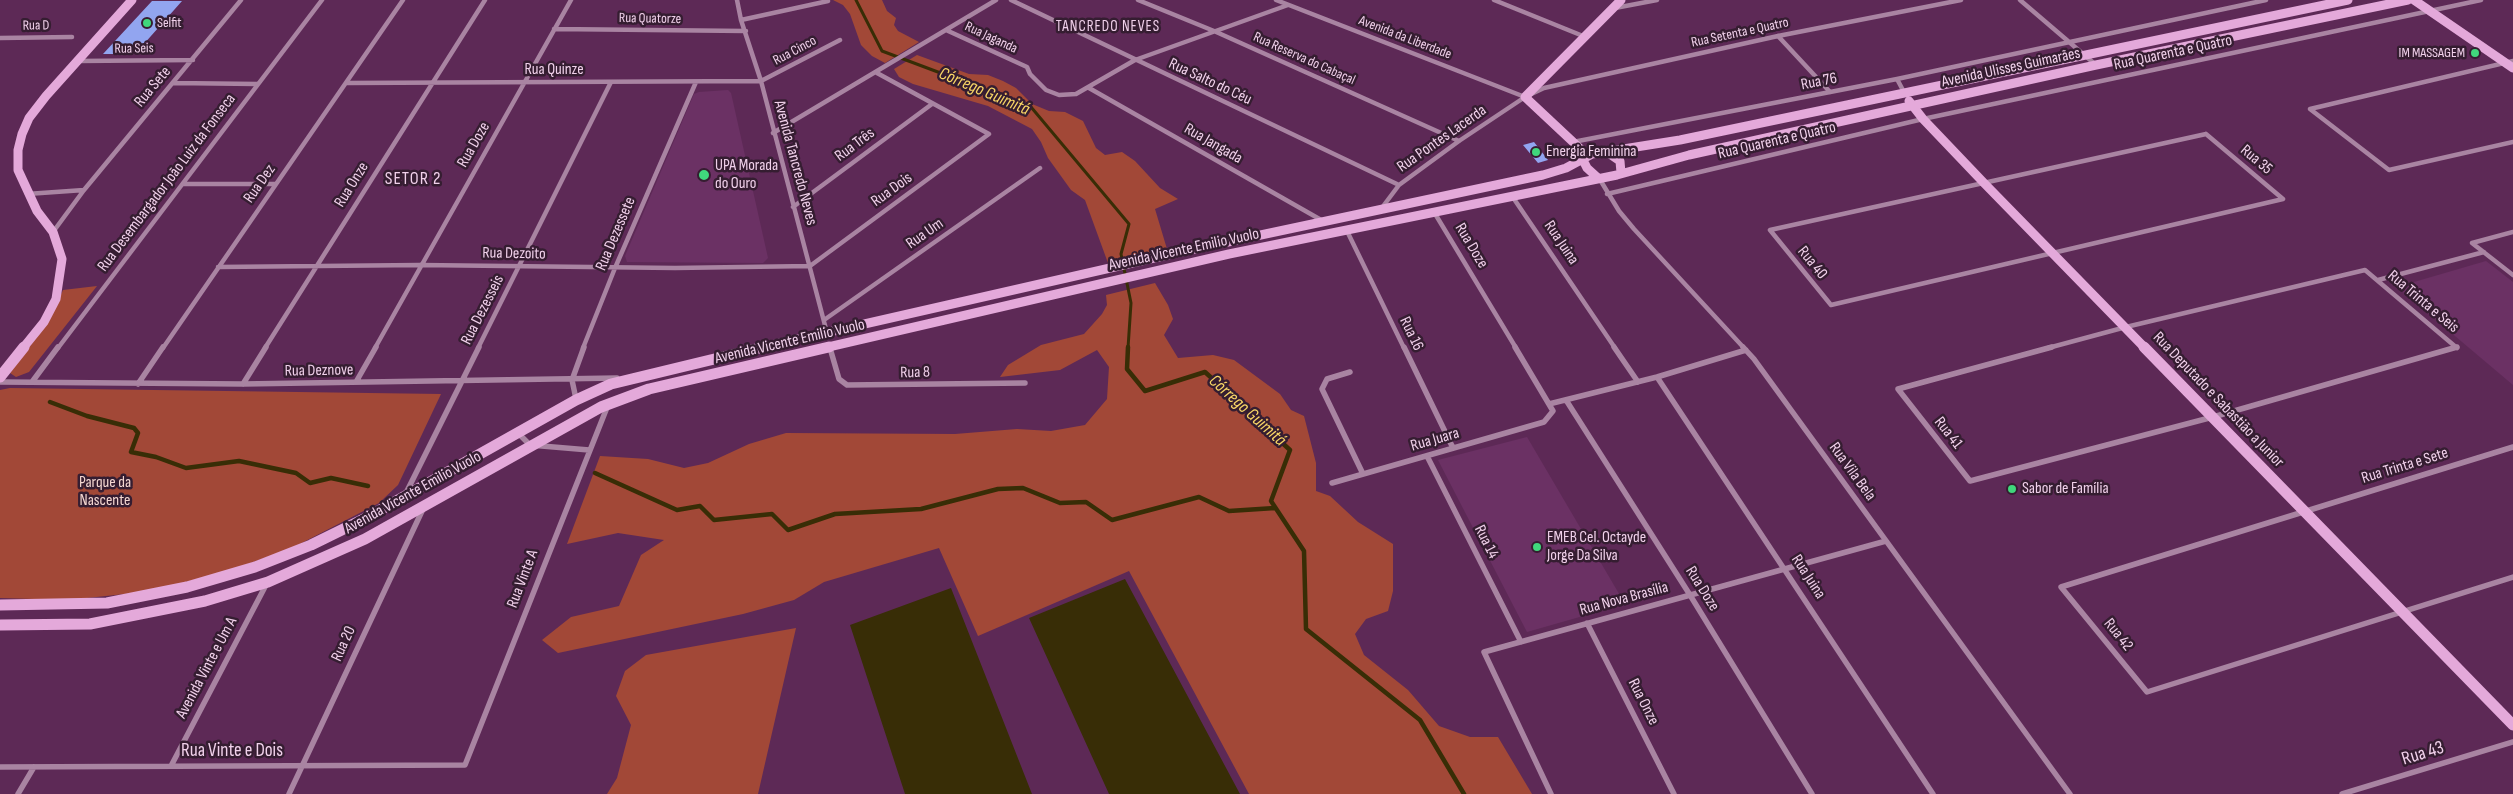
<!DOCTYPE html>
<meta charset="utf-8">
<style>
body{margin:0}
canvas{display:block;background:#5d2956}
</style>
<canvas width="2513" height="794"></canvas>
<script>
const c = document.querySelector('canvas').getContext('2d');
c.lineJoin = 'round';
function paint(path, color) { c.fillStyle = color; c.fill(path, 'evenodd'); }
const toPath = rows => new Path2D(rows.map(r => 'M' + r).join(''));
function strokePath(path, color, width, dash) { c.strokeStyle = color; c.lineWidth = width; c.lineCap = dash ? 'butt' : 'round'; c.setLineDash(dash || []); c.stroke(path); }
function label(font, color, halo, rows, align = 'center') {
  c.font = font + ' "Sofia Sans Condensed",sans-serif'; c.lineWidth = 5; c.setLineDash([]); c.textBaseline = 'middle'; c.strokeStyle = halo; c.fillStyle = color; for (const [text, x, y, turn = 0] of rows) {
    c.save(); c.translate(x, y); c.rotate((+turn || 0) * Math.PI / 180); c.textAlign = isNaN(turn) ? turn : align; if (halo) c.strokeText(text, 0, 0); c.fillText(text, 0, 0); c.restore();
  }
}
paint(toPath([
 [728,90,731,93,768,258,763,263,627,262,625,256,694,94,699,92],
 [2486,261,2513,282,2513,385,2397,287],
 [1527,437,1625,604,1527,632,1438,460]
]), '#6b3164');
paint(toPath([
 [833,0,882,0,887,11,896,18,894,25,898,31,919,42,885,63,872,56,861,45,850,14,843,5],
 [917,55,969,74,988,75,1003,81,1016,88,1032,104,1049,111,1065,112,1083,121,1096,148,1105,155,1122,152,1135,161,1160,188,1178,199,1155,209,1167,249,1108,263,1085,200,1071,190,1048,158,1041,142,1032,129,988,106,913,84,899,77,894,69],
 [1155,283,1168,305,1173,319,1164,335,1178,358,1213,355,1234,360,1280,394,1291,410,1304,416,1316,463,1316,491,1330,496,1358,522,1393,544,1393,591,1388,611,1366,619,1355,634,1364,655,1408,690,1439,726,1470,737,1498,737,1532,794,1249,794,1129,571,978,636,939,548,824,582,794,600,743,614,558,653,542,640,571,617,619,606,641,555,664,540,618,533,567,544,600,456,648,459,684,468,708,463,749,444,786,433,955,434,1017,429,1051,431,1085,425,1107,399,1109,367,1097,350,1060,370,1000,377,1008,365,1041,345,1084,334,1102,314,1107,305,1106,295],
 [97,286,29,372,16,377,10,373,50,319,63,290],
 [10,388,441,394,398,485,379,503,292,548,223,573,144,592,68,600,0,598,0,390],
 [796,628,758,794,607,794,617,778,631,725,616,696,625,671,646,655]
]), '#a24837');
paint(toPath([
 [1125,579,1240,794,1109,794,1029,618],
 [951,588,1032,794,905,794,850,625]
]), '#382d06');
strokePath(toPath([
 [856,0,882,51,1031,107,1129,224,1121,254,1131,303,1128,348]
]), '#382d06', 3);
strokePath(toPath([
 [1128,347,1127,369,1145,391,1205,372,1290,450,1271,501,1304,551,1306,629,1420,720,1464,794],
 [50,402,87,416,134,428,138,433,131,452,156,457,186,468,239,461,296,473,310,483,331,478,368,486],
 [595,473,677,510,700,506,714,520,772,514,788,530,835,514,921,509,998,489,1023,488,1060,503,1086,502,1112,520,1199,497,1229,511,1275,508]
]), '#382d06', 4.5);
paint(toPath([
 [152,1,182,1,143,45,138,45,130,54,103,54],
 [1534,142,1548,160,1538,163,1523,145]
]), '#92a5f0');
strokePath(toPath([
 [737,0,741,20,761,81,827,333],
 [1011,0,1399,185],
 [1138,0,1214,31,1459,141],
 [1276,0,1525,97],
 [1494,0,1583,36],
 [2020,0,2096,65],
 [1615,8,1657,0],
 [741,20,828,1],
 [554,29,746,31],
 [946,30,1027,67,1030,74,1046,90,1059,95,1076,94,1135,60,1288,5],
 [1778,36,1830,92],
 [0,38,72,37],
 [78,61,193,60],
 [2513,61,2310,109,2389,170,2513,142],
 [1897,79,1905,94],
 [173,83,257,84],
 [347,83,761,81,840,40],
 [1089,88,1323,221],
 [773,133,996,0],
 [2206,134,2283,199,1831,305,1770,230,2206,134],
 [1573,142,1897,79,2266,0],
 [1599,178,1619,211,1634,229,1744,348],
 [183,184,275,184],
 [27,194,84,190],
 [1607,194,1923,119,2481,0],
 [1512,196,1615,348],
 [793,207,932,104],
 [1381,209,1399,185,1459,141,1525,97,1544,88,1778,36,1961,0],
 [1434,212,1516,348],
 [1347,231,1404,348],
 [53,232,84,190,241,0],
 [2513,232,2472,243,2513,275],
 [218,267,420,265,675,268,810,266,989,134,877,73],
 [2378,280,2484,252],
 [824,320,1040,168],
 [58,348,322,0],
 [163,348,403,0],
 [265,348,485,0],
 [375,348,571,0],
 [478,348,611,82],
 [583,348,615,268,696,82],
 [2048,348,2126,327,2365,270,2457,348]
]), '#a984a2', 4.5);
strokePath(toPath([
 [1404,347,1453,448],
 [1614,347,1638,382],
 [1743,347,1754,359,2070,794],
 [2052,347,1898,389,1970,481,2213,417,2457,347],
 [830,348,839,379,847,385,1025,383],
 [1350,372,1327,379,1322,389,1363,474],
 [1657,377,1933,794],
 [0,382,243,384,617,378],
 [32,382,58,347],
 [356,382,376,347],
 [138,384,163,347],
 [243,384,266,347],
 [576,399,572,380,584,347],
 [1566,400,1690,595,1812,794],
 [1549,404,1657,377,1746,350],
 [517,432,530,445,589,450],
 [2513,447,2061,587,2147,692,2513,577],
 [1427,456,1521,642],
 [1332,483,1544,422,1553,411,1515,347],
 [406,493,479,347],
 [1587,623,1674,794],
 [171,766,266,585],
 [0,767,465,765,608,405],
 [18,794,34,767],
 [289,794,423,509],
 [1551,794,1484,652,1886,541],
 [2342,794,2513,742]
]), '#a984a2', 5.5);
strokePath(toPath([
 [2414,0,2513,68],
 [1909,101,1923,119,1984,183,2145,348],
 [1607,152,1620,161,1621,173],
 [1588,156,1525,97,1621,0],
 [1583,160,1587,168,1598,178],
 [23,348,44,322,56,299,62,259,53,232,37,211,18,170,18,150,22,134,29,118,46,96,132,0],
 [759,348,1176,253,1543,175,1566,168,1592,154,1680,140,2348,0],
 [824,348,1229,254,1617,175,1689,155,2096,65,2408,0]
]), '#e4a9da', 9);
strokePath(toPath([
 [2144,347,2513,725],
 [0,377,24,347],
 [0,605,107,603,187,587,255,567,311,545,366,518,576,400,611,384,764,347],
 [0,625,90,624,205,601,268,582,365,539,601,407,649,389,829,347]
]), '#e4a9da', 11);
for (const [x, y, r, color] of [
 [147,23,5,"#40d77c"],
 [2475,53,5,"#40d77c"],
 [1536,152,5,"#40d77c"],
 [704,175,6,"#40d77c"],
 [2012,489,5,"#40d77c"],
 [1537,547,5,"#40d77c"]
]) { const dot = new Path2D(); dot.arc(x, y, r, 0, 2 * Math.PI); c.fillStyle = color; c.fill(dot); strokePath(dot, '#351d31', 2); }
label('14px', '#f1d1eb', '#351d31', [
 ["Rua Quatorze",650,19,1],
 ["Rua D",36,26,-1],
 ["Rua Setenta e Quatro",1740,33,-12],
 ["Rua Jaganda",991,38,25],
 ["Avenida da Liberdade",1405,38,21],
 ["Rua Seis",134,49,-1],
 ["Rua Cinco",795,51,-28],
 ["Rua Reserva do Cabaçal",1304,59,24]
]);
label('14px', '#f1d1eb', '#351d31', [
 ["Selfit",157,23],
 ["IM MASSAGEM",2465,53,"right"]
], 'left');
c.letterSpacing = '1px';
label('15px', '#f1d1eb', '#351d31', [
 ["TANCREDO NEVES",1108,27]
]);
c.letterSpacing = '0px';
label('16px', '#f1d1eb', '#351d31', [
 ["Rua Quarenta e Quatro",2173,53,-12],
 ["Avenida Ulisses Guimarães",2011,68,-12],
 ["Rua Quinze",554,70],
 ["Rua Salto do Céu",1210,82,25],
 ["Rua 76",1819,82,-11],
 ["Rua Sete",153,87,-50],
 ["Rua Pontes Lacerda",1442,139,-35],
 ["Rua Quarenta e Quatro",1777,141,-13],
 ["Rua Jangada",1213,144,30],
 ["Rua Doze",474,145,-60],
 ["Rua Três",855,145,-37],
 ["Rua 35",2256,160,40],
 ["Avenida Tancredo Neves",795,163,75],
 ["Rua Desembargador João Luiz da Fonseca",167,183,-53],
 ["Rua Dez",260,184,-55],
 ["Rua Onze",352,185,-58],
 ["Rua Dois",892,190,-36],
 ["Rua Dezessete",616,234,-67],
 ["Rua Um",925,234,-35],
 ["Rua Juina",1561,243,56],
 ["Rua Doze",1471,246,59],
 ["Avenida Vicente Emilio Vuolo",1184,250,-12],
 ["Rua Dezoito",514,254,1],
 ["Rua 40",1812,263,51],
 ["Rua Trinta e Seis",2423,302,40],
 ["Rua Dezesseis",483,310,-63],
 ["Rua 16",1411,334,64],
 ["Avenida Vicente Emilio Vuolo",790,342,-13],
 ["Rua Deznove",319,371,-1],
 ["Rua 8",915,373,-1],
 ["Rua Deputado e Sabastião a Junior",2218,400,46],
 ["Rua 41",1948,433,52],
 ["Rua Juara",1435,440,-16],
 ["Rua Trinta e Sete",2405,466,-17],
 ["Rua Vila Bela",1852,472,54],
 ["Avenida Vicente Emilio Vuolo",413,493,-29],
 ["Rua 14",1486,542,63],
 ["Rua Juina",1808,577,57],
 ["Rua Vinte A",523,579,-69],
 ["Rua Doze",1702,589,58],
 ["Rua Nova Brasília",1624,599,-15],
 ["Rua 42",2118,635,51],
 ["Rua 20",344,644,-65],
 ["Avenida Vinte e Um A",207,668,-62],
 ["Rua Onze",1643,702,63]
]);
label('16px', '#f1d1eb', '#351d31', [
 ["Energia Feminina",1546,152],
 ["UPA Morada",715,166],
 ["do Ouro",715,184],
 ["Sabor de Família",2022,489],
 ["EMEB Cel. Octayde",1547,538],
 ["Jorge Da Silva",1547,556]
], 'left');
label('16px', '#f4d7d1', '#351d31', [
 ["Parque da",105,483],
 ["Nascente",105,501]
]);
label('italic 18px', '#f8d666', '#351d31', [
 ["Córrego Guimitá",984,92,23],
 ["Córrego Guimitá",1247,411,42]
]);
c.letterSpacing = '1px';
label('18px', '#f1d1eb', '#351d31', [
 ["SETOR 2",413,179]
]);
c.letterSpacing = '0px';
label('19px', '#f1d1eb', '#351d31', [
 ["Rua Vinte e Dois",232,751],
 ["Rua 43",2423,754,-17]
]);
</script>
